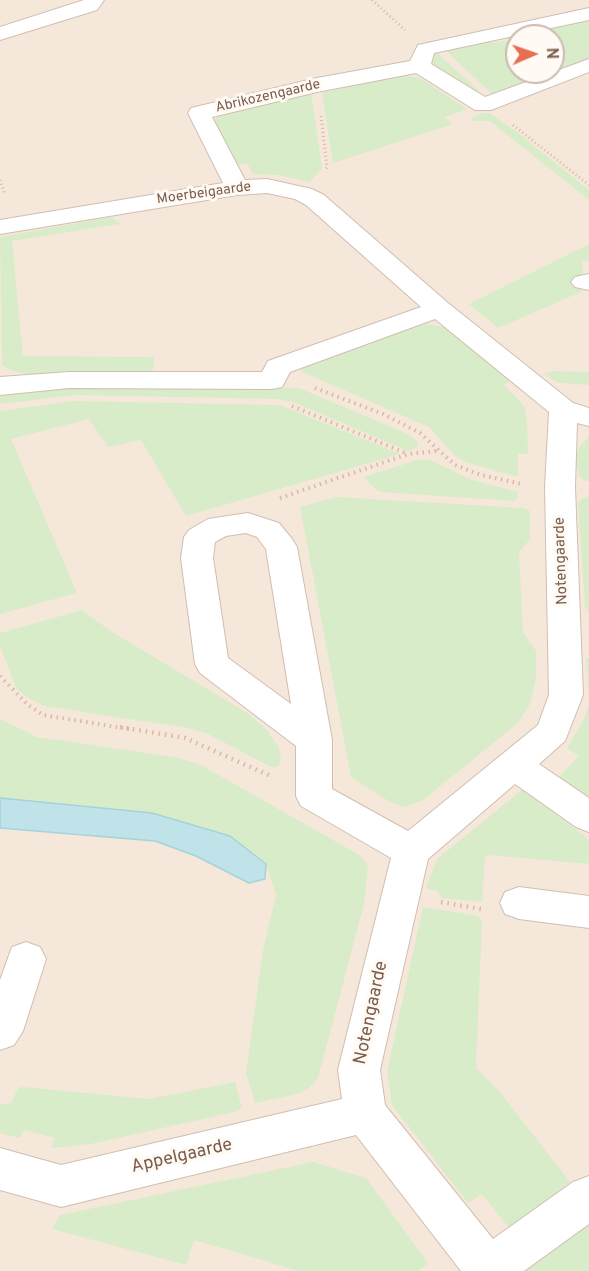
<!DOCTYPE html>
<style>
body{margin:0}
#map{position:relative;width:589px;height:1271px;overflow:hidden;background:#fdf6ec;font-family:Overpass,sans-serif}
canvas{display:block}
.north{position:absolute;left:505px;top:24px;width:60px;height:60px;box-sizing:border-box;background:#fffaf3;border:2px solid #cabbb1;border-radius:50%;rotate:88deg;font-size:16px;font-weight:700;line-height:24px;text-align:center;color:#7a5c4d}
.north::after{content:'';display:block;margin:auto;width:21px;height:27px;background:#e76f51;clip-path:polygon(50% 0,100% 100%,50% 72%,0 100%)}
</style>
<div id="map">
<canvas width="589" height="1271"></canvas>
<div class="north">N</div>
</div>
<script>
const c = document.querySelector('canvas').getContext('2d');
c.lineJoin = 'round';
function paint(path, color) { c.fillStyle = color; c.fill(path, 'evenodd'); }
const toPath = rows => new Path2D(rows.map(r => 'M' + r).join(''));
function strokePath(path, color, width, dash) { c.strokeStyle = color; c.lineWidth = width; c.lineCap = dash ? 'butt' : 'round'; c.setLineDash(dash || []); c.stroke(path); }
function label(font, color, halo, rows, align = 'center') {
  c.font = font + ' Overpass,sans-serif'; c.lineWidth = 6; c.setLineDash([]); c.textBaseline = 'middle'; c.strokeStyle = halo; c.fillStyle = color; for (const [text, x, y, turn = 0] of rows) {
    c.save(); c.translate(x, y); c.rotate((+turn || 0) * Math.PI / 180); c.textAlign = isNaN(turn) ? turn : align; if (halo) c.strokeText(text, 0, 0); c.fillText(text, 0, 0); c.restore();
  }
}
paint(toPath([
 [0,0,589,0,589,1271,0,1271],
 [517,36,553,36,553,72,517,72]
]), '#f5e8da');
paint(toPath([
 [589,19,589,61,499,93,492,94,444,49,489,39,494,43,508,40,504,36],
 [517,36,553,36,553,72,517,72],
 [436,52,482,94,472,93,431,66,430,59],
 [400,75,420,78,467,109,444,117,453,124,333,163,322,93],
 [311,91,322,169,309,182,279,175,253,174,247,163,235,165,214,127,216,117,226,110],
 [482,113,489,113,513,129,589,190,589,200,490,121,472,121,473,117],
 [112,217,120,224,12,241,23,356,155,357,153,370,145,373,29,375,11,370,2,365,0,237],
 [589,244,589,261,582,261,583,274,571,283,583,291,498,328,469,304],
 [425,324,445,327,512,379,504,385,524,406,527,421,528,454,518,454,518,477,468,463,456,457,429,427,302,372,302,365,313,360],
 [554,371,589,372,589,385,560,383,543,374],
 [67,386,299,388,408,434,418,442,417,447,408,451,293,402,276,399,75,395,0,404,0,396,24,389],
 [72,401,280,405,400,454,186,516,141,440,108,447,89,419,11,439,77,593,0,614,0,411],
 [589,437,589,481,586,481,579,477,576,455,580,446],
 [417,460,430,460,472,480,518,492,517,498,515,501,381,492,376,490,364,477],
 [589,496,589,613,585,608,578,504,581,499],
 [336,497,523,508,529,510,530,514,530,539,519,552,523,632,536,651,536,678,530,704,518,723,423,800,405,807,390,802,351,777,300,507],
 [82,610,112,632,249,714,267,730,278,746,281,756,280,763,277,767,271,767,206,733,187,728,44,706,27,697,16,688,0,646,0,633],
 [586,658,589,658,589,805,555,781,579,756,567,748,585,717,589,701],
 [0,719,37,737,174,757,199,764,361,856,368,866,364,904,318,1078,309,1088,298,1094,255,1103,246,1073,263,950,276,895,266,863,230,836,152,813,0,798],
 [524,788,589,840,589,864,488,855,485,858,482,902,442,898,437,891,426,888,437,859],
 [423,907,479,916,482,922,476,1068,499,1091,570,1182,511,1230,482,1194,468,1203,392,1105,387,1072],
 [235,1082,242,1108,234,1112,91,1144,51,1148,55,1138,24,1130,20,1138,0,1133,0,1104,11,1103,18,1088,23,1087,149,1099],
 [313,1162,366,1178,428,1263,418,1271,299,1271,194,1240,186,1265,52,1229,60,1215],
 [589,1218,589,1271,527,1271,527,1266]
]), '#d8ecc9');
const water = toPath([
 [0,798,152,813,230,836,266,864,265,879,249,883,196,856,155,841,0,828,0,798]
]);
paint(water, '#bfe3e8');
strokePath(water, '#a5d3da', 1.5);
const minor = toPath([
 [84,0,104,0,97,10,0,40,0,27,84,0],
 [589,8,589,20,434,53,431,64,485,97,589,59,589,72,491,110,475,110,416,73,317,92,212,117,245,180,267,179,312,189,324,195,448,303,573,403,589,408,589,426,577,423,575,487,583,695,565,741,539,764,589,798,589,832,576,827,515,784,428,859,380,1070,385,1105,493,1239,573,1182,589,1176,589,1224,524,1271,461,1271,356,1135,61,1207,0,1190,0,1148,61,1165,342,1099,338,1070,391,858,301,806,296,796,296,746,200,673,195,664,181,558,184,537,189,530,208,519,248,513,279,523,292,539,297,547,332,740,332,789,408,831,538,725,549,695,545,487,549,412,435,319,290,372,282,387,272,389,69,388,0,395,0,377,69,372,262,372,268,361,421,307,306,205,295,199,267,193,237,195,0,234,0,220,223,183,188,113,191,108,317,78,410,61,418,45,589,8],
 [246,533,257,537,266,549,291,704,228,658,213,558,215,542,226,536,246,533],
 [589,274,589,290,575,287,571,282,575,277,589,274],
 [519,887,589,896,589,928,519,919,505,914,500,903,505,892,519,887],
 [26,942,40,947,46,959,23,1031,14,1045,0,1050,0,980,12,947,26,942]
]);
strokePath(minor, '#d1beb0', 2);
strokePath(toPath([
 [372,0,405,30],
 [321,116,327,167,325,170],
 [513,125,589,185],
 [0,180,5,195]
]), '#d9b8a5', 3, [1, 3]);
strokePath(toPath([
 [315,388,383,414,420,433,455,465,481,475,522,484],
 [292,406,408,454],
 [280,498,408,454,436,451],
 [0,676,28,705,43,715,129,729]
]), '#d9b8a5', 4, [1.5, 4.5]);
strokePath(toPath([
 [120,727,185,738,273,777],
 [441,902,481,909]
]), '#d9b8a5', 4.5, [1.5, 5]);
paint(minor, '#fff');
label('14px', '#7a5c4d', '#fffaf3', [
 ["Abrikozengaarde",268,97,-13],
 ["Moerbeigaarde",204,194,-8]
]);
label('15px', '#7a5c4d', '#fffaf3', [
 ["Notengaarde",562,561,-92]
]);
label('18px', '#7a5c4d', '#fffaf3', [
 ["Notengaarde",372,1013,-78],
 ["Appelgaarde",182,1157,-13]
]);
</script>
